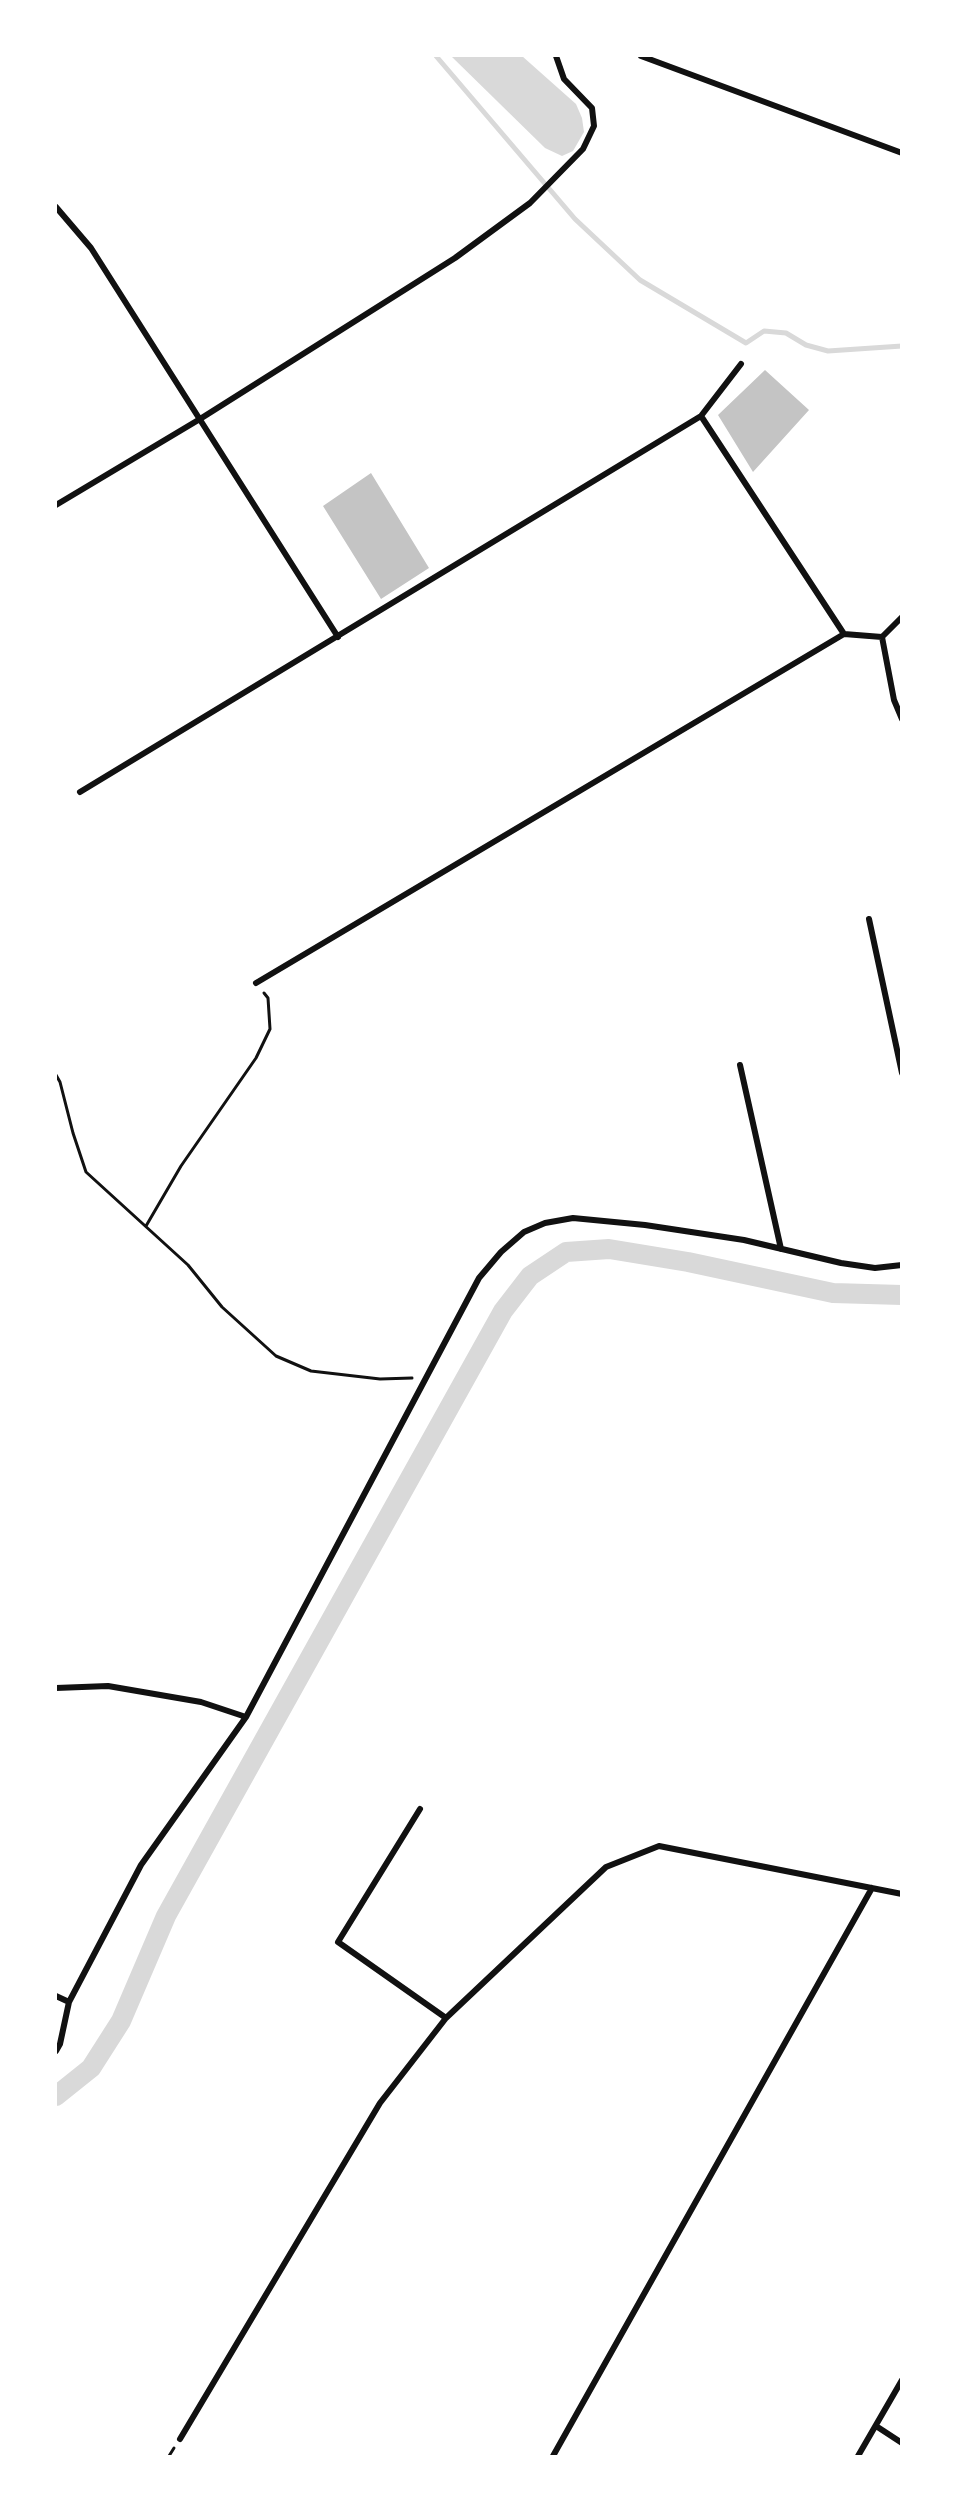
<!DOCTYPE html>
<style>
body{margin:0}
#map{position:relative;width:957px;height:2512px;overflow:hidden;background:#fff;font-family:Ubuntu,sans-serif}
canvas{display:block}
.frame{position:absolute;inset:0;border:57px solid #fff;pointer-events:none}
</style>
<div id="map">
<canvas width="957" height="2512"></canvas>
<div class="frame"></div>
</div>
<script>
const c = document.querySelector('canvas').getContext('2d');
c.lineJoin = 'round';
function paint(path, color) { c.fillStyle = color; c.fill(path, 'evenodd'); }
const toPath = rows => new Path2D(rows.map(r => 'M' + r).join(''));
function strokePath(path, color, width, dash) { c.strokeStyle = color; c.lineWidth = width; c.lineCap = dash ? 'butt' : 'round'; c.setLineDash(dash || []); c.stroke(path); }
paint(toPath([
 [451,56,522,56,576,104,582,118,584,132,573,151,562,156,545,148]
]), '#d9d9d9');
strokePath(toPath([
 [436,56,575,219,640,280,746,343,764,331,786,333,806,345,828,351,902,346]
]), '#d9d9d9', 5);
strokePath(toPath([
 [56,2096,91,2068,121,2021,166,1916,503,1311,530,1276,566,1252,609,1249,688,1262,833,1293,902,1295]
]), '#d9d9d9', 20);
paint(toPath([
 [765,370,809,410,753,472,718,415],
 [371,473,429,568,381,599,323,506]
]), '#c4c4c4');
strokePath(toPath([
 [56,1075,60,1082,73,1133,86,1172,188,1265,222,1307,276,1356,311,1371,380,1379,412,1378],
 [146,1226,181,1166,256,1058,270,1029,268,998,264,993],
 [169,2456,174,2448]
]), '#111', 3);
strokePath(toPath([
 [641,56,902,153],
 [56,207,91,248,338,637],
 [701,416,844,634,882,637,894,700,902,719],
 [56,505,200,419,455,258,530,203,583,149,594,126,592,108,564,79,556,56],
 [882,637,902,617],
 [80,792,701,416,741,364],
 [869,919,902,1073],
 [256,983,844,634],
 [740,1065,781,1249],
 [56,1688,108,1686,201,1702,246,1717],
 [420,1809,338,1942,446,2018],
 [56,1996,69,2002],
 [56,2051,60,2044,69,2002,141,1865,246,1717,479,1278,501,1252,524,1232,545,1223,573,1218,645,1225,744,1240,841,1263,875,1268,902,1265],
 [876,2426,902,2443],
 [180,2439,380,2103,446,2018,606,1867,659,1846,902,1894],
 [553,2456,872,1888],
 [858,2456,902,2380]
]), '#111', 6);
</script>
